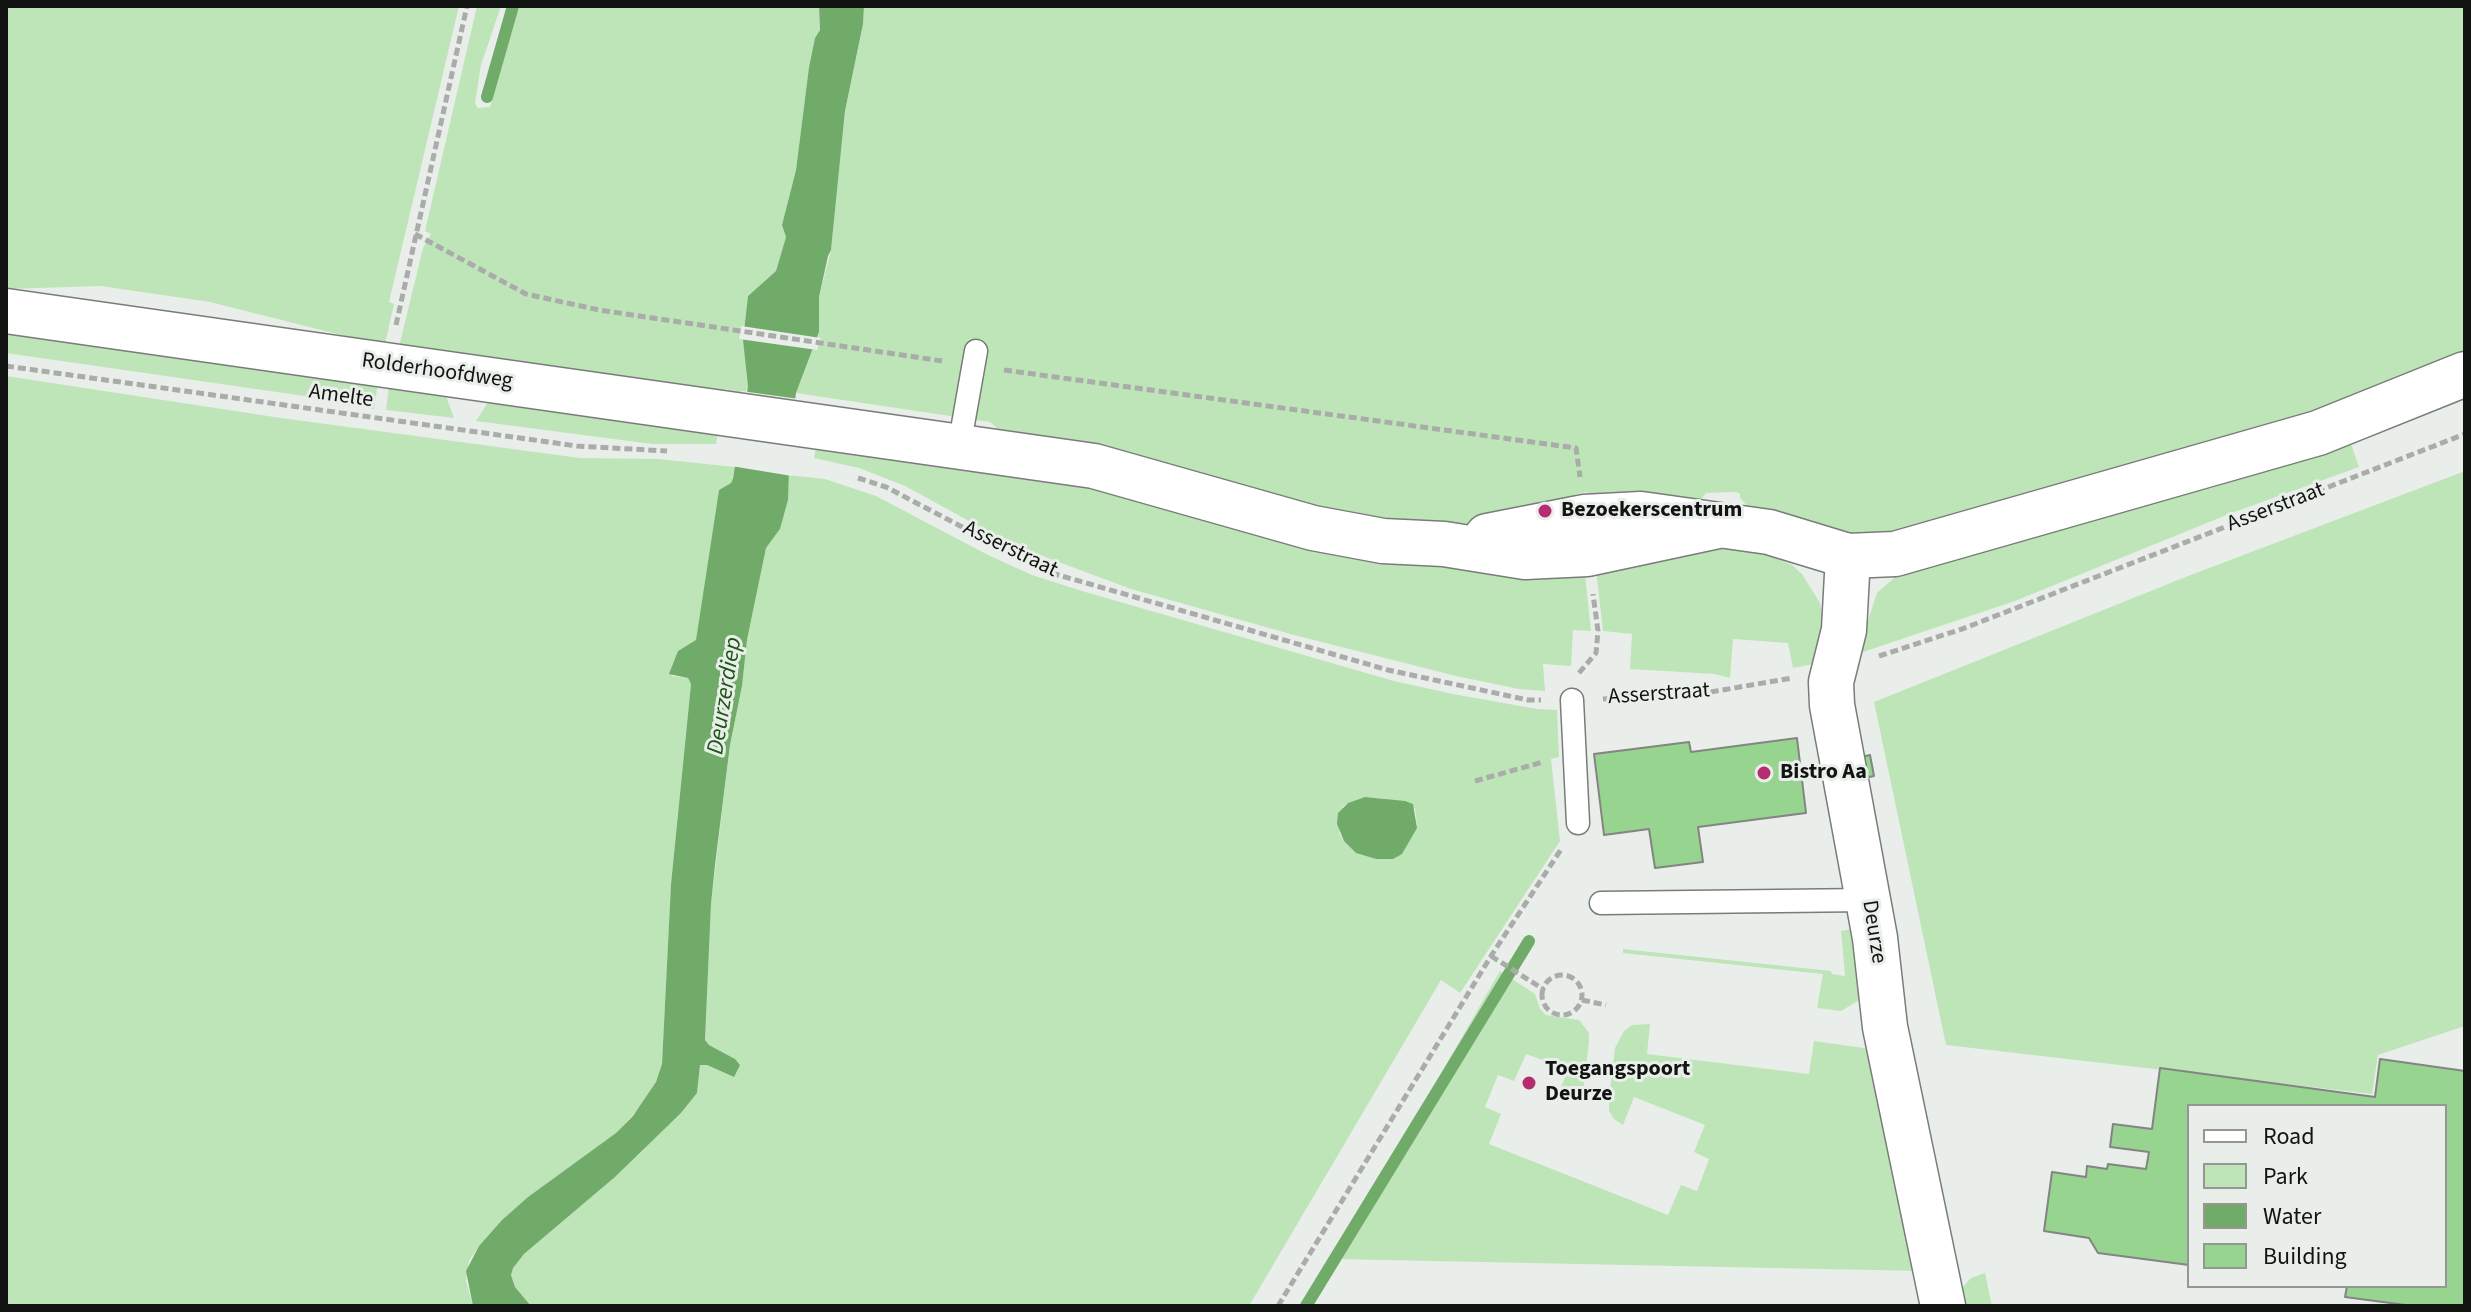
<!DOCTYPE html>
<style>
body{margin:0}
#map{position:relative;width:2471px;height:1312px;overflow:hidden;background:#eaeeea;font-family:"Source Sans 3",sans-serif}
canvas{display:block}
.frame{position:absolute;inset:0;border:8px solid #121412;pointer-events:none}
.legend{position:absolute;left:2187px;top:1104px;width:260px;height:184px;box-sizing:border-box;background:#eaeeea;border:2px solid #949794;margin:0;padding:10px 14px;list-style:none;font-size:24px;color:#121412}
.legend li{display:flex;align-items:center;gap:16px;height:40px}
.legend b{width:40px;border:2px solid #949794}
</style>
<div id="map">
<canvas width="2471" height="1312"></canvas>
<div class="frame"></div>
<ul class="legend">
<li><b style="height:10px;background:#fff"></b>Road</li>
<li><b style="height:22px;background:#bee5b8"></b>Park</li>
<li><b style="height:22px;background:#71ab69"></b>Water</li>
<li><b style="height:22px;background:#97d48f"></b>Building</li>
</ul>
</div>
<script>
const c = document.querySelector('canvas').getContext('2d');
c.lineJoin = 'round';
function paint(path, color) { c.fillStyle = color; c.fill(path, 'evenodd'); }
const toPath = rows => new Path2D(rows.map(r => 'M' + r).join(''));
function strokePath(path, color, width, dash) { c.strokeStyle = color; c.lineWidth = width; c.lineCap = dash ? 'butt' : 'round'; c.setLineDash(dash || []); c.stroke(path); }
function label(font, color, halo, rows, align = 'center') {
  c.font = font + ' "Source Sans 3",sans-serif'; c.lineWidth = 6; c.setLineDash([]); c.textBaseline = 'middle'; c.strokeStyle = halo; c.fillStyle = color; for (const [text, x, y, turn = 0] of rows) {
    c.save(); c.translate(x, y); c.rotate((+turn || 0) * Math.PI / 180); c.textAlign = isNaN(turn) ? turn : align; if (halo) c.strokeText(text, 0, 0); c.fillText(text, 0, 0); c.restore();
  }
}
paint(toPath([
 [6,6,459,6,389,302,394,304,385,344,349,339,349,337,210,302,101,286,6,289],
 [477,6,501,6,481,65,475,103,478,108,490,107,518,6,819,6,820,30,815,38,809,67,796,170,782,225,786,237,776,271,748,296,743,340,747,359,748,386,745,393,725,389,723,393,399,347,423,248,431,234,425,231],
 [864,6,2465,6,2465,359,2367,398,1890,534,1854,538,1749,508,1740,498,1740,494,1736,492,1706,493,1699,502,1589,504,1587,492,1576,494,1576,499,1481,524,1384,522,1003,434,990,422,796,393,819,332,819,297,831,250,845,111,863,24],
 [6,329,378,383,374,409,347,405,346,402,6,353],
 [6,376,281,418,580,458,658,459,735,467,731,483,719,490,696,641,678,651,672,676,688,678,691,684,671,884,662,1064,656,1082,645,1102,616,1133,528,1197,502,1220,479,1246,469,1261,466,1281,473,1306,6,1306],
 [389,385,445,393,454,418,386,410],
 [490,399,718,432,716,444,652,444,476,421],
 [2351,444,2359,467,2229,514,2015,601,1857,654,1877,593,1902,571,2034,534,2212,488],
 [816,447,1086,484,1392,562,1499,569,1584,565,1591,631,1573,630,1571,666,1543,664,1545,691,1519,689,1456,676,1294,635,1131,589,1013,545,905,486,859,468,814,458],
 [2465,471,2465,1026,2378,1055,2372,1094,1946,1045,1874,702,2188,576],
 [788,475,825,479,876,496,988,555,1032,575,1082,591,1394,681,1453,694,1537,709,1557,710,1559,757,1551,759,1560,841,1460,993,1441,980,1249,1306,531,1306,515,1287,511,1275,512,1268,524,1254,615,1177,681,1113,697,1093,700,1065,707,1065,734,1077,735,1059,709,1045,705,1040,711,904,730,745,742,686,747,640,766,548,780,529,788,500],
 [1365,797,1386,799,1415,808,1417,825,1402,854,1376,859,1356,853,1344,841,1339,833,1342,807,1348,803],
 [1697,547,1740,549,1769,555,1792,565,1802,574,1820,603,1823,619,1823,636,1813,664,1793,668,1788,643,1733,639,1730,678,1715,674,1630,669,1632,634,1603,631,1596,570],
 [1857,928,1861,999,1841,1011,1817,1008,1823,974,1623,953,1623,949,1831,971,1832,974,1845,976,1841,931],
 [1500,971,1535,994,1540,1009,1546,1015,1579,1020,1589,1033,1589,1041,1584,1085,1580,1093,1574,1098,1557,1098,1568,1069,1526,1054,1514,1081,1498,1075,1485,1107,1501,1114,1489,1144,1668,1215,1681,1185,1697,1191,1709,1159,1694,1152,1705,1125,1634,1097,1623,1125,1614,1119,1609,1111,1609,1099,1615,1048,1624,1031,1632,1025,1650,1024,1647,1054,1809,1074,1814,1041,1864,1048,1872,1052,1921,1271,1334,1259],
 [1985,1273,1992,1306,1956,1306,1961,1289,1971,1278]
]), '#bee5b8');
paint(toPath([
 [819,6,864,6,863,24,845,111,831,250,828,256,819,297,819,332,796,393,790,439,788,500,780,529,766,548,747,640,742,686,730,745,715,865,711,904,705,1040,709,1045,735,1059,740,1065,734,1077,707,1065,700,1065,697,1093,681,1113,615,1177,524,1254,513,1268,511,1275,515,1287,531,1306,473,1306,466,1271,479,1246,502,1220,528,1197,616,1133,633,1116,656,1082,662,1064,671,884,691,684,688,678,669,674,678,651,696,640,719,490,731,483,733,478,748,386,743,340,748,296,776,271,786,237,782,225,796,170,809,67,815,38,820,30],
 [1365,797,1405,801,1413,804,1417,828,1402,854,1393,859,1376,859,1356,853,1344,841,1337,824,1338,813,1348,803]
]), '#71ab69');
paint(toPath([
 [741,326,821,338,817,350,739,339],
 [741,391,799,399,792,476,731,466]
]), '#eaeeea');
strokePath(toPath([
 [487,97,513,6],
 [1306,1306,1529,941]
]), '#71ab69', 12);
const building = toPath([
 [1797,738,1806,813,1698,827,1703,862,1655,868,1649,829,1604,835,1594,754,1689,742,1691,752,1797,738],
 [1870,755,1874,776,1860,779,1856,758,1870,755],
 [2380,1059,2465,1071,2465,1306,2413,1306,2345,1297,2347,1286,2445,1286,2445,1106,2189,1106,2189,1265,2098,1253,2089,1238,2044,1231,2052,1172,2086,1177,2087,1166,2107,1169,2108,1164,2146,1169,2149,1152,2110,1147,2113,1124,2152,1129,2160,1068,2375,1097,2380,1059]
]);
paint(building, '#97d48f');
strokePath(building, '#828581', 2);
const lane = toPath([
 [959,447,976,351],
 [1572,700,1578,823],
 [1601,903,1868,900]
]);
const street = toPath([
 [1848,556,1844,630,1831,682,1832,705,1875,938,1885,1027,1943,1306]
]);
const secondary = toPath([
 [6,311,1094,466,1313,528,1383,541,1444,544,1525,557,1587,554,1718,526],
 [1487,536,1584,517,1641,514,1769,532,1848,556,1895,554,2318,433,2465,374]
]);
strokePath(lane, '#797c79', 25);
strokePath(street, '#797c79', 47);
strokePath(secondary, '#797c79', 47);
strokePath(toPath([
 [415,234,526,294,599,310,942,361],
 [396,325,467,6],
 [6,366,577,446,667,451],
 [1004,370,1576,448,1580,477],
 [858,478,886,487,1048,572,1388,670,1528,700,1541,700],
 [1879,656,1962,629,2465,434],
 [1579,673,1596,653,1598,631,1593,594],
 [1603,699,1705,693,1792,678],
 [1475,781,1543,762],
 [1491,956,1543,989],
 '1542 995a20 20 0 1 1 40 0a20 20 0 1 1-40 0Z',
 [1582,1000,1606,1005],
 [1278,1306,1491,956,1562,848]
]), '#a9aca9', 5, [8, 4]);
strokePath(lane, '#fff', 22);
strokePath(street, '#fff', 44);
strokePath(secondary, '#fff', 44);
for (const [x, y, r, color] of [
 [1545,511,8,"#b42d70"],
 [1764,773,8,"#b42d70"],
 [1529,1083,8,"#b42d70"]
]) { const dot = new Path2D(); dot.arc(x, y, r, 0, 2 * Math.PI); c.fillStyle = color; c.fill(dot); strokePath(dot, '#eaeeea', 3); }
label('22px', '#121412', '#eaeeea', [
 ["Rolderhoofdweg",437,372,8],
 ["Amelte",341,397,8],
 ["Asserstraat",2276,508,-21],
 ["Asserstraat",1010,550,26],
 ["Asserstraat",1659,695,-4],
 ["Deurze",1873,932,81]
]);
label('bold 22px', '#121412', '#eaeeea', [
 ["Bezoekerscentrum",1561,511],
 ["Bistro Aa",1780,773],
 ["Toegangspoort",1545,1070],
 ["Deurze",1545,1095]
], 'left');
label('italic 24px', '#1b5614', '#eaeeea', [
 ["Deurzerdiep",726,696,-81]
]);
</script>
